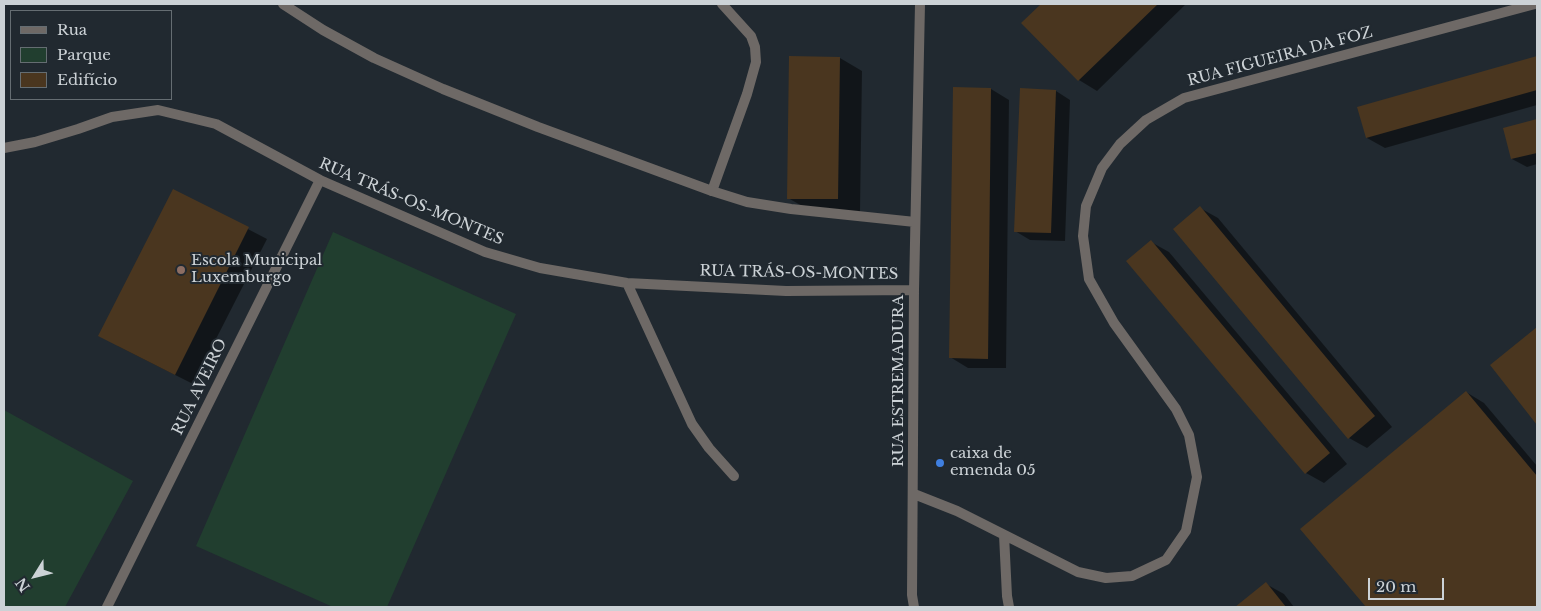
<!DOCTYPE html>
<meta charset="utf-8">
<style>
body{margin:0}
#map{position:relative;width:1541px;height:611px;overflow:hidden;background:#212930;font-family:"Libre Baskerville",serif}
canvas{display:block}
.frame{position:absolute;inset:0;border:5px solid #ccd2d6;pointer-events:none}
.legend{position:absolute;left:10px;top:10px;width:162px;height:90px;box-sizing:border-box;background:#212930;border:1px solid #656d72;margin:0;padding:6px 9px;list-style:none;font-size:15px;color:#ccd2d6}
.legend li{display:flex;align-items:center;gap:10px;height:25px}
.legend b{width:25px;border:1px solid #656d72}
.north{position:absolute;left:10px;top:551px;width:50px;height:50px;-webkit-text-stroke:4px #212930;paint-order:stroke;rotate:234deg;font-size:14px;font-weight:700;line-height:20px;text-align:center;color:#ccd2d6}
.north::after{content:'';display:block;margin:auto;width:18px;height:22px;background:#ccd2d6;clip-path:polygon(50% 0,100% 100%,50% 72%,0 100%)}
.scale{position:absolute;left:1368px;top:578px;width:76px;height:22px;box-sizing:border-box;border:2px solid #ccd2d6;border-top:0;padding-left:6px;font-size:15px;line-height:18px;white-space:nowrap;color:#ccd2d6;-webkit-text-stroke:4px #212930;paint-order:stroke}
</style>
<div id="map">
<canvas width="1541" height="611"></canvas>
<div class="frame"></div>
<ul class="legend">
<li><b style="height:6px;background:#6e6966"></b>Rua</li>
<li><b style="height:14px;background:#213e2f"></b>Parque</li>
<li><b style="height:14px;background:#4a361f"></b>Edifício</li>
</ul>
<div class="north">N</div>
<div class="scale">20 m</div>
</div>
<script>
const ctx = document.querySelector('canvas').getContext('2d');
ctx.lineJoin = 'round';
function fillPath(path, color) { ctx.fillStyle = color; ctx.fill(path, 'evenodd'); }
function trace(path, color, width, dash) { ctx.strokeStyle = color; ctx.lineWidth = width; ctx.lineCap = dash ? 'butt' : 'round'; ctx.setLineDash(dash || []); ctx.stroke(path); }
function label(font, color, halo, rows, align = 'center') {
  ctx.font = font + ' "Libre Baskerville",serif'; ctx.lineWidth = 4; ctx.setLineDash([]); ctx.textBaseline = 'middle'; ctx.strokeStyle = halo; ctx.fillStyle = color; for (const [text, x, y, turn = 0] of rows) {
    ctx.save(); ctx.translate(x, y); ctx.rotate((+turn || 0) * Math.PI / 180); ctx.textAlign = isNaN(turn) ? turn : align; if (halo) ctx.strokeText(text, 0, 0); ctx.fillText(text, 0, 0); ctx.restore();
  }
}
const green = new Path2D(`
 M333,232L516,314L387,607H333L196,546Z
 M4,410L133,481L65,607H4Z`);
const shadow = new Path2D(`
 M1043,4H1186L1097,91L1079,80L1023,23Z
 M1537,57V105L1385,148L1367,138L1359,108Z
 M840,58L862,71L860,212L811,211L788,198Z
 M954,89H991L1009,100L1006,368H968L950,357Z
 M1056,91L1070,100L1065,241L1030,240L1015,231Z
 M1537,120V164L1527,167L1512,159L1504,129Z
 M173,190L267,239L193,384L118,346Z
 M1200,208L1218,218L1392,427L1367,448L1349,438Z
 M1151,242L1169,252L1347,464L1324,483L1306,473Z
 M1537,329V423L1492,365Z
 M1466,392L1484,403L1537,466V607H1367L1302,529Z
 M1266,584L1284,594L1294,607H1237Z`);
const building = new Path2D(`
 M1041,4H1158L1078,81L1021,23Z
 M789,56L840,57L838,199H787Z
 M1537,56V90L1366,138L1357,107Z
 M953,87L991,88L988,359L949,358Z
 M1020,88L1056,90L1051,233L1014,232Z
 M1537,119V153L1511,159L1503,128Z
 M173,189L249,227L175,375L98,336Z
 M1200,206L1375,416L1348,439L1173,229Z
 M1151,240L1330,453L1305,474L1126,261Z
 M1537,327V425L1490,365Z
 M1466,391L1537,476V607H1366L1300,529Z
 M1266,582L1286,607H1235Z`);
const service = new Path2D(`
 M712,191L747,94L756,62L755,47L751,36L722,4`);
const minor = new Path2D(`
 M283,4L323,30L374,58L443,89L538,127L712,191L747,202L791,209L915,222
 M4,148L35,142L78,129L112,117L158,110L216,124L320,180L485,252L540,268L627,283L786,291L914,290
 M627,283L692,424L709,448L734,476
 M914,494L957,511L1078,572L1106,578L1132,576L1166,560L1186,531L1197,477L1189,435L1176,409L1114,323L1089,279L1083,236L1086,206L1102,168L1120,144L1146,120L1184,98L1535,4
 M1004,535L1007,596L1009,607
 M107,607L320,180
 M914,607L912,595L914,290L920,4`);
const markers = [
 [181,270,5,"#8d6e63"],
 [940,463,5,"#3f7fe0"]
];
const streetNames = [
 ["RUA FIGUEIRA DA FOZ",1280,57,-15],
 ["RUA TRÁS-OS-MONTES",411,202,23],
 ["RUA TRÁS-OS-MONTES",799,273,1],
 ["RUA ESTREMADURA",899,381,-90],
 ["RUA AVEIRO",200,387,-64]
];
const poiNames = [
 ["Escola Municipal",191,261],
 ["Luxemburgo",191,278],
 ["caixa de",950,454],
 ["emenda 05",950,471]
];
fillPath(green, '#213e2f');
fillPath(shadow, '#0007');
fillPath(building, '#4a361f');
trace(service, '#6e6966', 10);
trace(minor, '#6e6966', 10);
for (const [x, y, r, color] of markers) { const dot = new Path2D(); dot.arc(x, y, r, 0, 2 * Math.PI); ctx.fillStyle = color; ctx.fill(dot); trace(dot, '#212930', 2); }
label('15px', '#ccd2d6', '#212930', streetNames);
label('15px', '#ccd2d6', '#212930', poiNames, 'left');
</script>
